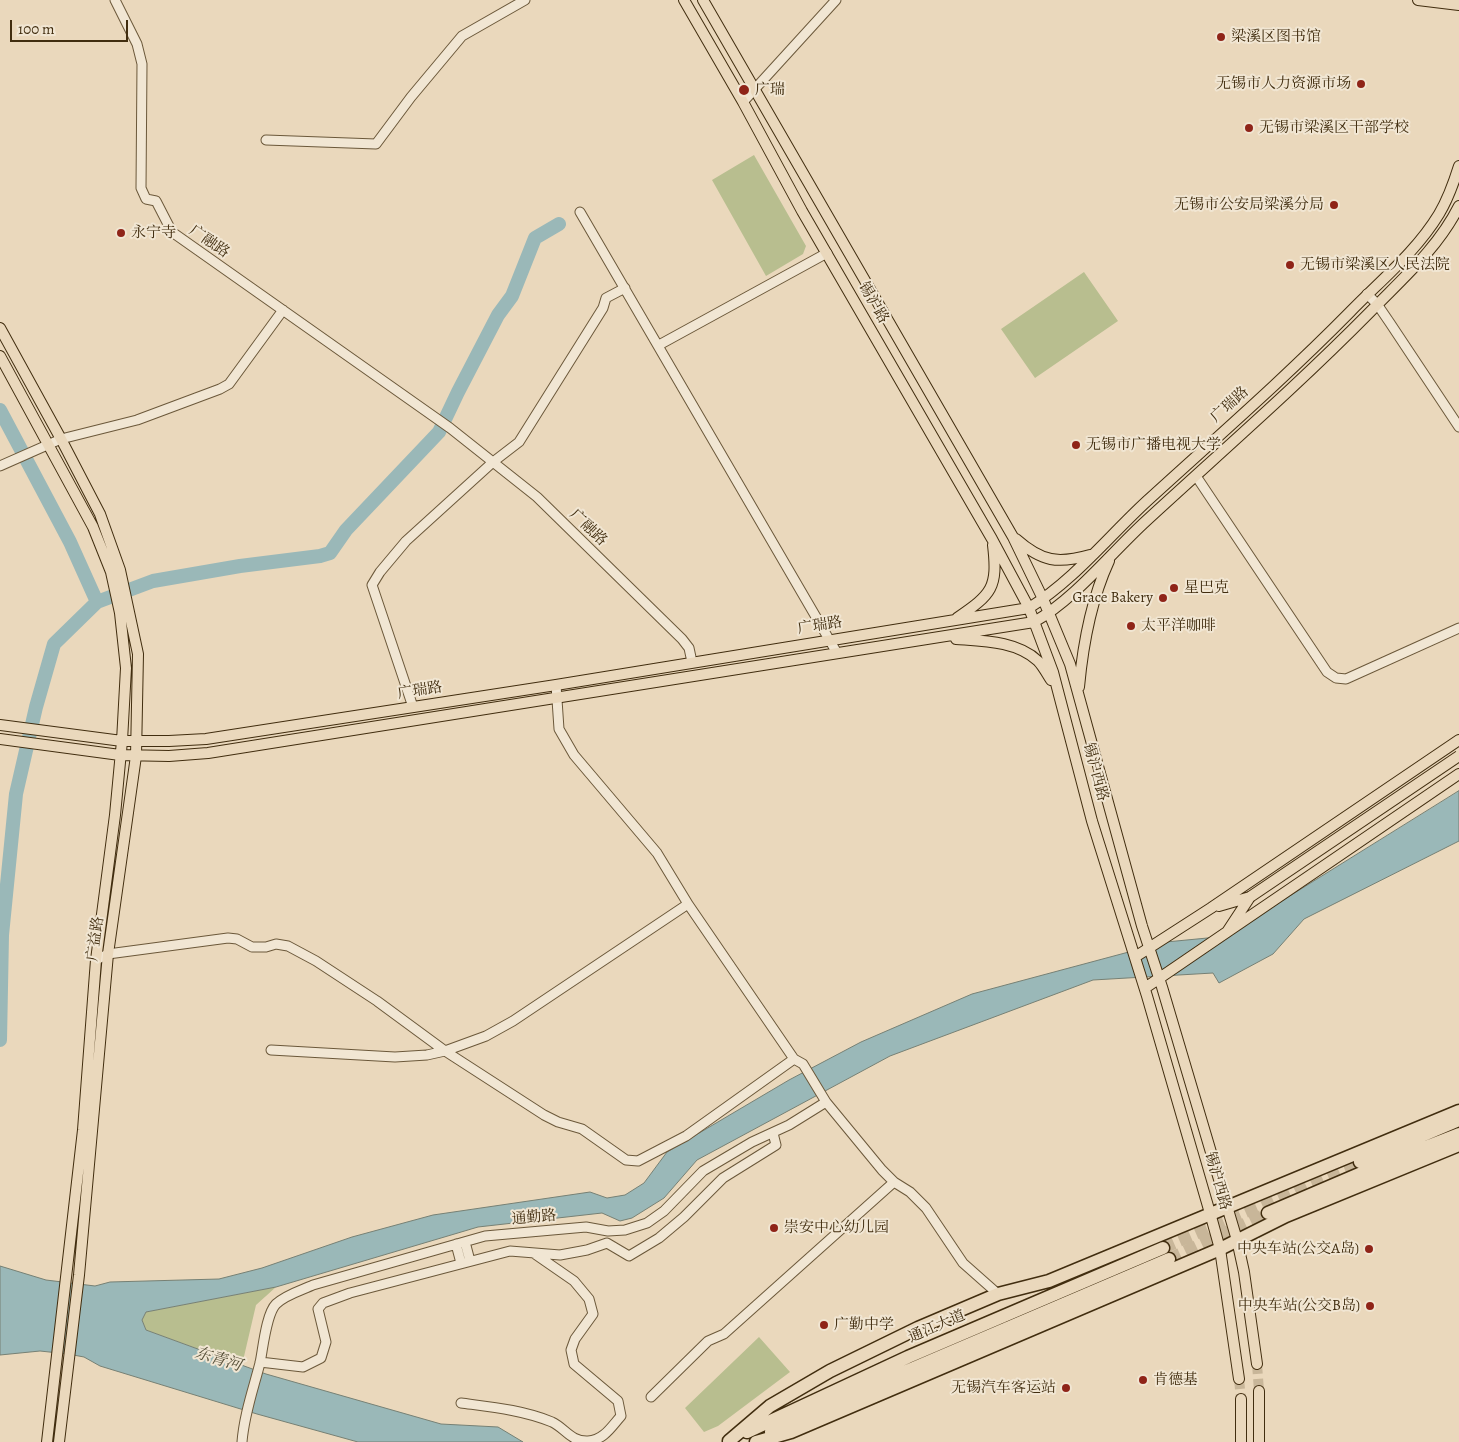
<!DOCTYPE html>
<meta charset="utf-8">
<style>
body{margin:0}
#map{position:relative;width:1459px;height:1442px;overflow:hidden;background:#ead8bc;font-family:Alegreya,serif}
canvas{display:block}
.scale{position:absolute;left:10px;top:20px;width:118px;height:22px;box-sizing:border-box;border:2px solid #412d0f;border-top:0;padding-left:6px;font-size:15px;line-height:18px;white-space:nowrap;color:#412d0f;-webkit-text-stroke:4px #f1e6d3;paint-order:stroke}
</style>
<div id="map">
<canvas width="1459" height="1442"></canvas>
<div class="scale">100 m</div>
</div>
<script>
const ctx = document.querySelector('canvas').getContext('2d');
ctx.lineJoin = 'round';
function fillPath(path, color) { ctx.fillStyle = color; ctx.fill(path, 'evenodd'); }
function trace(path, color, width, dash) { ctx.strokeStyle = color; ctx.lineWidth = width; ctx.lineCap = dash ? 'butt' : 'round'; ctx.setLineDash(dash || []); ctx.stroke(path); }
function label(font, color, halo, rows, align = 'center') {
  ctx.font = font + ' Alegreya,"Noto Serif SC",serif'; ctx.lineWidth = 4; ctx.setLineDash([]); ctx.textBaseline = 'middle'; ctx.strokeStyle = halo; ctx.fillStyle = color; for (const [text, x, y, turn = 0] of rows) {
    ctx.save(); ctx.translate(x, y); ctx.rotate((+turn || 0) * Math.PI / 180); ctx.textAlign = isNaN(turn) ? turn : align; if (halo) ctx.strokeText(text, 0, 0); ctx.fillText(text, 0, 0); ctx.restore();
  }
}
const green = new Path2D(`
 M754,155L806,246L803,254L766,276L712,180Z
 M1084,272L1118,321L1035,378L1001,329Z
 M276,1287L256,1305L242,1365L146,1330L142,1320L146,1312Z
 M759,1337L790,1372L718,1426L704,1432L685,1408Z`);
const water = new Path2D(`
 M1459,791V841L1304,919L1273,954L1219,983L1213,973L1093,980L890,1056L697,1160L664,1198L632,1218L620,1221L602,1213L478,1227L276,1287L146,1312L142,1320L146,1330L266,1374L441,1424L498,1427L523,1442H358L257,1414L100,1366L84,1357L68,1354L40,1351L0,1355V1266L46,1280L95,1286L110,1282L219,1279L262,1268L352,1237L433,1215L590,1192L607,1198L625,1195L644,1183L667,1152L789,1080L861,1042L972,994L1166,942L1228,936L1280,902Z`);
const stream = new Path2D(`
 M0,980L2,981`);
const river = new Path2D(`
 M0,410L70,542L97,602
 M0,1040L2,935L16,794L36,707L54,644L97,602L153,581L240,566L320,556L330,553L346,530L439,432L458,392L498,315L512,296L535,238L559,224`);
const majorTunnel = new Path2D(`
 M1257,1364L1259,1391
 M1239,1379L1241,1399`);
const highwayTunnel = new Path2D(`
 M1163,1248L1360,1162
 M1169,1259L1268,1213`);
const minor = new Path2D(`
 M115,0L137,44L142,64L141,188L146,199L156,201L172,232L450,428L537,497L682,639L689,648L692,662
 M743,102L836,0
 M266,140L376,144L411,97L462,36L525,0
 M580,212L837,653
 M1367,294L1377,304L1390,323L1459,427
 M659,345L827,253
 M0,466L61,439L137,420L220,389L229,384L283,310
 M1196,476L1327,672L1336,678L1346,679L1459,628
 M556,685L559,729L574,755L657,853L688,904L794,1059L803,1064L826,1102L882,1170L894,1182L910,1192L926,1208L963,1263L998,1294
 M413,707L372,585L380,572L406,541L493,462L519,442L603,308L606,298L625,288
 M96,960L108,954L228,938L237,939L252,947H266L276,944L288,946L316,961L377,1001L445,1051L544,1115L558,1122L582,1129L626,1160L638,1161L686,1136L794,1059
 M271,1050L395,1057L427,1055L445,1051L486,1036L513,1021L688,904
 M465,1242L470,1261
 M456,1244L461,1263
 M260,1362L303,1367L321,1358L326,1342L318,1309L323,1303L350,1293L510,1251L560,1255L587,1250L607,1243L629,1256L659,1238L684,1217L723,1178L776,1145L773,1133
 M651,1397L708,1341L724,1334L894,1182
 M461,1403C491,1407 523,1410 552,1422C565,1428 571,1442 588,1441C604,1440 611,1427 621,1416L618,1401L574,1364L571,1350L575,1339L593,1314L589,1299L574,1281L535,1254
 M242,1442C244,1415 253,1390 260,1363C263,1349 266,1314 276,1304C285,1295 302,1290 313,1285L485,1236L586,1227L608,1231L625,1230L647,1223L664,1211L703,1171L752,1142L789,1125L826,1102`);
const major = new Path2D(`
 M684,0L743,102L802,211L992,539L1029,608L1053,672L1092,821L1147,996L1210,1213L1220,1249L1239,1379
 M703,0L1013,537L1043,599L1070,664L1142,926L1162,987L1237,1240L1244,1272L1257,1364
 M1418,0L1459,5
 M0,328L61,439L100,514L120,570L138,654L136,756L108,954L79,1275L59,1442
 M0,356L93,527L111,572L120,613L126,668L122,741L115,815L96,960L83,1130L47,1442
 M1016,539C1042,562 1058,564 1090,555
 M957,618C992,594 998,588 993,545
 M956,639C983,641 1017,641 1038,661C1043,666 1047,674 1051,680
 M1079,687C1083,644 1091,600 1109,561
 M0,725L122,741H169L206,739L556,685L1029,608C1074,580 1109,536 1147,501C1215,439 1285,378 1350,312C1380,281 1416,252 1439,214C1448,199 1454,182 1459,166
 M0,739L120,755L169,756L208,753L1034,622C1075,599 1111,553 1146,521C1221,452 1298,385 1370,312C1403,278 1438,248 1459,206
 M1227,932L1459,774
 M1135,957L1211,908L1459,740
 M1145,988L1227,932L1250,897L1219,906
 M1259,1391V1442
 M1241,1442V1399`);
const highway = new Path2D(`
 M1360,1162L1459,1120
 M1268,1213L1385,1163L1459,1134
 M747,1432L908,1357L1163,1248
 M771,1432L794,1419L862,1390L1169,1259
 M729,1441L770,1406L830,1371L918,1328L998,1294L1049,1281L1459,1111
 M756,1442L791,1432L1220,1249L1286,1216L1459,1145`);
const majorBridge = new Path2D(`
 M1250,897L1459,756`);
const markers = [
 [1221,37,5,"#8f2418"],
 [1361,84,5,"#8f2418"],
 [744,90,6,"#8f2418"],
 [1249,128,5,"#8f2418"],
 [1334,205,5,"#8f2418"],
 [121,233,5,"#8f2418"],
 [1290,265,5,"#8f2418"],
 [1076,445,5,"#8f2418"],
 [1174,588,5,"#8f2418"],
 [1163,598,5,"#8f2418"],
 [1131,626,5,"#8f2418"],
 [774,1228,5,"#8f2418"],
 [1369,1249,5,"#8f2418"],
 [1370,1306,5,"#8f2418"],
 [824,1325,5,"#8f2418"],
 [1143,1380,5,"#8f2418"],
 [1066,1388,5,"#8f2418"]
];
const poiNames = [
 ["梁溪区图书馆",1231,37],
 ["无锡市人力资源市场",1351,84,"right"],
 ["广瑞",755,90],
 ["无锡市梁溪区干部学校",1259,128],
 ["无锡市公安局梁溪分局",1324,205,"right"],
 ["永宁寺",131,233],
 ["无锡市梁溪区人民法院",1300,265],
 ["无锡市广播电视大学",1086,445],
 ["星巴克",1184,588],
 ["Grace Bakery",1153,598,"right"],
 ["太平洋咖啡",1141,626],
 ["崇安中心幼儿园",784,1228],
 ["中央车站(公交A岛)",1359,1249,"right"],
 ["中央车站(公交B岛)",1360,1306,"right"],
 ["广勤中学",834,1325],
 ["肯德基",1153,1380],
 ["无锡汽车客运站",1056,1388,"right"]
];
const streetNames = [
 ["广融路",209,242,35],
 ["锡沪路",873,303,60],
 ["广瑞路",1230,405,-42],
 ["广融路",588,528,44],
 ["广瑞路",820,626,-9],
 ["广瑞路",420,691,-9],
 ["锡沪西路",1095,772,75],
 ["广益路",96,939,-82],
 ["锡沪西路",1217,1181,74],
 ["通勤路",534,1218,-5],
 ["通江大道",937,1327,-23]
];
const waterNames = [
 ["东青河",218,1360,17]
];
fillPath(green, '#b8be8f');
fillPath(water, '#9ab8b8');
trace(water, '#768074', 1);
trace(stream, '#768074', 2.5);
trace(river, '#9ab8b8', 14);
trace(majorTunnel, '#c8b699', 10, [10, 5]);
trace(highwayTunnel, '#c8b699', 12, [12, 6]);
trace(minor, '#6b583a', 11);
trace(major, '#412d0f', 12);
trace(highway, '#412d0f', 15);
trace(minor, '#f1e6d3', 9);
trace(major, '#ead8bc', 10);
trace(highway, '#ead8bc', 12);
trace(majorBridge, '#412d0f', 12, []);
trace(majorBridge, '#ead8bc', 10);
for (const [x, y, r, color] of markers) { const dot = new Path2D(); dot.arc(x, y, r, 0, 2 * Math.PI); ctx.fillStyle = color; ctx.fill(dot); trace(dot, '#f1e6d3', 2); }
label('15px', '#412d0f', '#f1e6d3', poiNames, 'left');
label('15px', '#412d0f', '#f1e6d3', streetNames);
label('italic 16px', '#575039', '#f1e6d3', waterNames);
</script>
